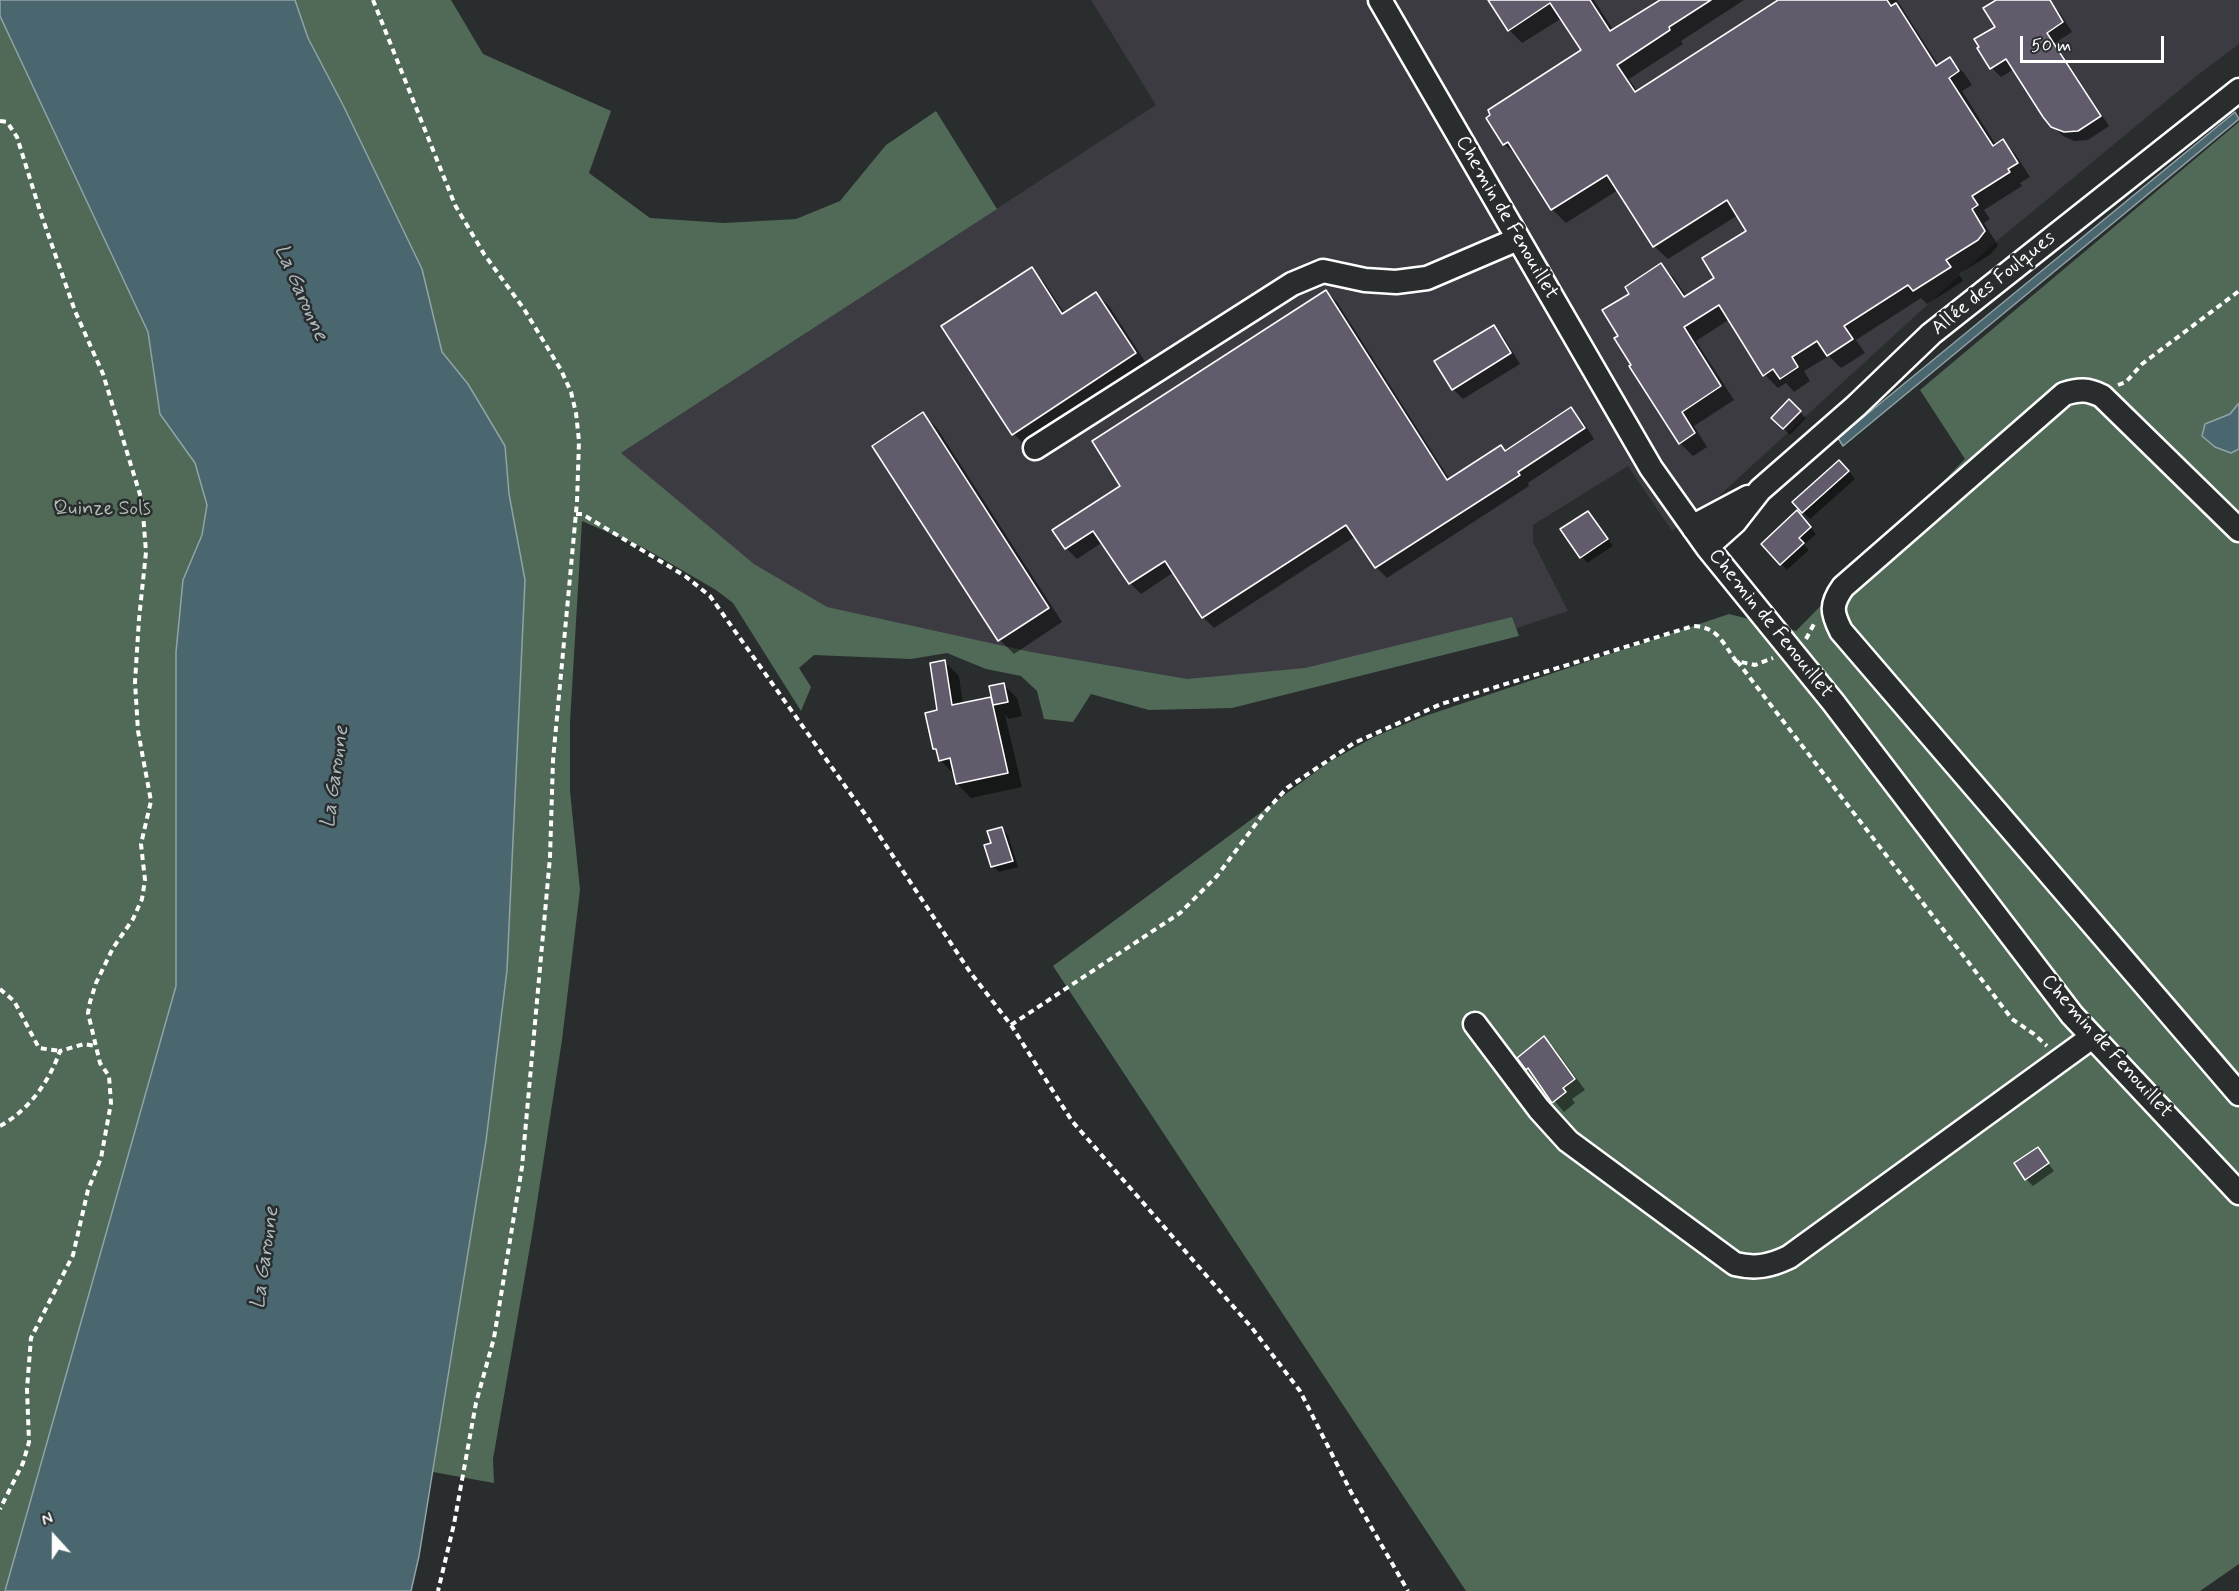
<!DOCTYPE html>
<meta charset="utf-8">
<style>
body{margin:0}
#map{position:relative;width:2239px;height:1591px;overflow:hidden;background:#2a2d2e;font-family:Mynerve,sans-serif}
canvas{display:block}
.north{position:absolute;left:24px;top:1507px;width:60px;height:60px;-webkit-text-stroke:4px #2a2d2e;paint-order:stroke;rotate:339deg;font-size:16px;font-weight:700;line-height:24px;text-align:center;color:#fff}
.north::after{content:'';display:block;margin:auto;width:21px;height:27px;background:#fff;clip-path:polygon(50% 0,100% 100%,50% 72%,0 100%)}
.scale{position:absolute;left:2020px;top:36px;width:144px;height:27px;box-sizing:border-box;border:3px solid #fff;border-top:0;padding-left:8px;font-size:18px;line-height:21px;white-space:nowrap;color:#fff;-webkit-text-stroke:4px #2a2d2e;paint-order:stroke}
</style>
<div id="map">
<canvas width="2239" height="1591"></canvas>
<div class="north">N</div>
<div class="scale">50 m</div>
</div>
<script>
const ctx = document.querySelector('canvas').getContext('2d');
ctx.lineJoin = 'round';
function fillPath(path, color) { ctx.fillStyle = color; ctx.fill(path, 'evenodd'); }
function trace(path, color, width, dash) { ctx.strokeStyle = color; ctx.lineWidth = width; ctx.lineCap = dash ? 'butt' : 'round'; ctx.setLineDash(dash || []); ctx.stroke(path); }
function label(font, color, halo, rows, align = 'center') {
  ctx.font = font + ' Mynerve,sans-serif'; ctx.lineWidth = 5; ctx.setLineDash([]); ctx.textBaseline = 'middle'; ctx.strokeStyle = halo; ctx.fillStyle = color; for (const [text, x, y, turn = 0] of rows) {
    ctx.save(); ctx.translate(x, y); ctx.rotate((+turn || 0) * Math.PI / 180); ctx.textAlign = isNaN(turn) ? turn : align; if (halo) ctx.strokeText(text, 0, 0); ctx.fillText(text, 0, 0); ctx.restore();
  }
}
const built = new Path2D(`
 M1091,0H2239V44L2199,74L1998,240L1710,504L1672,531L1628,466L1533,525V542L1568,611L1466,645L1197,704L748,604L586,476L1156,105Z`);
const green = new Path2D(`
 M295,0H451L483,54L611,111L589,173L650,218L724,223L796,219L840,201L886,145L936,111L997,209L621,453L754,564L827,607L1031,652L1187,679L1305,668L1512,617L1519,636L1232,708L1149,710L1091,694L1073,722L1044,719L1037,691L1021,676L986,669L947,653L911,659L814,655L799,668L811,687L801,711L733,603L716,590L644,548L582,521L570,722V791L580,890L562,1040L532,1235L493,1459L494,1483L433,1472L486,1141L507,970L525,580L509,494L505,446L468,384L442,352L422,269L344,107L308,38Z
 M0,16L148,332L160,414L195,463L207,505L202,535L183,580L176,652V986L5,1591H0Z
 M2239,122V1564L2200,1591H1466L1053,966L1329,762L1374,737L1422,717L1729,614L1796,631L1965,459L1920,390Z`);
const water = new Path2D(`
 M0,0H295L308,38L344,107L422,269L442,352L468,384L505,446L509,494L525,580L507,970L486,1141L419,1556L411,1591H5L176,986V652L183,580L202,535L207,505L195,463L160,414L148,332L0,16Z
 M2235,112L2239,119L1843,446L1838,438Z
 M2239,403V449L2231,453L2215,447L2202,436L2205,424L2230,414Z`);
const shadow = new Path2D(`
 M1494,0H1594L1614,31L1662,0H1744L1681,41L1683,44L1629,79L1638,92L1782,0H1897L1939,66L1950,59L1964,73L1972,85L1962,91L1996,145L2003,141L2016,155L2030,177L2020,183L2022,186L1984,210L1990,219L1984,223L1998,245L1991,254L1959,274L1963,281L1927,304L1921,298L1856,340L1865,353L1841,368L1829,356L1804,371L1810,381L1794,392L1786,383L1778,388L1765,375L1730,319L1696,341L1734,400L1694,426L1707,447L1693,456L1680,443L1633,365L1620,336L1631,294L1661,265L1674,278L1687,297L1716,278L1748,231L1738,215L1668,259L1654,246L1618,190L1566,223L1552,209L1519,157L1504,144L1583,51L1562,18L1522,43L1509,30Z
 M1999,0H2045L2060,13L2072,32L2055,43L2109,126L2088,140L2074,141L2063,136L2053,126L2014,69L2001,77L1992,68Z
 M1031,269L1044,282L1065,314L1096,293L1109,306L1148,366L1027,447L1014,434Z
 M1326,292L1337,302L1450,480L1501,447L1506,452L1571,409L1582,420L1594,439L1528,483L1529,486L1387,578L1376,567L1356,536L1214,628L1204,618L1174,572L1141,594L1130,583L1103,542L1077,559L1066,548L1054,530L1123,486Z
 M1494,327L1504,338L1520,364L1463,399L1453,389Z
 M1789,401L1806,418L1790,435L1773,418Z
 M923,414L937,428L1062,622L1014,654L1000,640Z
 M1846,468L1855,479L1810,519L1794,502Z
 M1588,512L1613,546L1587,563L1562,529Z
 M1803,518L1816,534L1804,545L1809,550L1787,570L1763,544Z
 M945,662L959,676L963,705L991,699L994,703L1003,684L1017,698L1022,716L1009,719L1005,715L1022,787L971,798L957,784L955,775L940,760L938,753L934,749Z
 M1001,828L1008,835L1018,867L999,872L993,866V844Z
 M1544,1038L1555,1049L1585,1090L1572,1099L1575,1103L1564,1112L1527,1069Z
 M2037,1149L2054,1171L2033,1186L2026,1179Z`);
const building = new Path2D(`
 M1488,0H1590L1610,31L1660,0H1711L1669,27L1670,30L1617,65L1635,92L1778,0H1887L1891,6L1896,3L1936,66L1950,57L1959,71L1949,78L1993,146L2003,139L2018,163L2008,169L2010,172L1972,196L1978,205L1972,209L1985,231L1978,240L1946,260L1951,267L1913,291L1908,285L1844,326L1853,339L1827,356L1817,341L1792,357L1798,367L1780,379L1773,369L1763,376L1719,305L1684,327L1721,386L1682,412L1695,433L1679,444L1629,366L1631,365L1614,338L1618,336L1602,310L1629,294L1625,287L1661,263L1684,297L1714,278L1702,258L1746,231L1727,200L1653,247L1607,175L1551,210L1508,142L1503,145L1486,118L1490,115L1488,110L1581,50L1550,3L1508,31Z
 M1996,0H2050L2063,22L2047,33L2101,116L2078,131L2064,132L2051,127L2043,117L2006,59L1990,69L1977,48L1979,47L1974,39L1995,27L1983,8Z
 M1032,267L1062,314L1096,292L1136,353L1012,435L941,326Z
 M1326,290L1447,480L1501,445L1505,451L1571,407L1585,428L1518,472L1520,475L1375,568L1346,525L1202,618L1165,561L1129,584L1093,531L1065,549L1052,530L1120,486L1092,441Z
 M1494,325L1511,353L1452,390L1434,361Z
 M1789,399L1801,411L1783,429L1771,418Z
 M923,412L1049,608L998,641L872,446Z
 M1839,460L1849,471L1802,513L1792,502Z
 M1797,510L1811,527L1799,538L1804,543L1780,565L1761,544Z
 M1588,511L1608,539L1580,558L1560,529Z
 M945,660L952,705L991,697L1008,773L956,784L950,758L939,761L936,749H933L925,713L937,710L930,663Z
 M1004,683L1008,702L993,705L989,686Z
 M1002,827L1013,861L991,867L984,845L991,843L987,831Z
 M1544,1036L1575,1079L1563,1088L1566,1092L1552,1103L1528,1068L1526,1070L1517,1058Z
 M2038,1147L2049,1163L2025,1180L2014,1163Z`);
const path = new Path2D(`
 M373,0L455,205L484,254L524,309L561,370L571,392L576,413L579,441L577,502L553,760L550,857L522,1167L494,1338L476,1403L454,1524L438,1591
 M0,121L7,122L17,137L40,211L75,311L103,374L142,501L146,552L139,619L135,682L138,731L151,801L141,844L145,880L142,899L133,919L113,948L96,983L90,1002L88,1013L100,1063L109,1076L111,1103L101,1158L88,1190L73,1255L31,1338L27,1389L29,1442L23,1463L0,1509
 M2118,385L2126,382L2142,364L2239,291
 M576,514H582L685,576L710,596L865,814L970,972L1011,1025L1072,1121L1252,1328L1300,1391L1351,1492L1408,1591
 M1806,639L1815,622
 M1737,661L2012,1019L2034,1034L2047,1046
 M0,989L14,1001L39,1048L60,1051
 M1011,1025L1180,913L1217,876L1264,813L1287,788L1354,743L1441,704L1693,626C1718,627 1722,642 1736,661L1755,665L1773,658
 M0,1126C29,1110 49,1082 60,1051L84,1044L96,1046`);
const minor = new Path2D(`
 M1380,0L1651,468L1707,547L1833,702L2072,1015L2239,1193
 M1035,448L1292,284L1323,271L1365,280L1396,282L1427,278L1518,239
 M1694,529L1701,522L1748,497
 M2239,530L2102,396C2088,389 2079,389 2064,394L1843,587C1830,605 1832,613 1841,631L2239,1094
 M1707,547L1735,522L1760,490L1856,406L1931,334L2239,90
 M1475,1024L1539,1109L1568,1141L1735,1264C1756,1269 1770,1266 1789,1257L2092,1037`);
const streetNames = [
 ["Chemin de Fenouillet",1506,218,60],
 ["Allée des Foulques",1994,284,-39],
 ["Chemin de Fenouillet",1770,624,51],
 ["Chemin de Fenouillet",2106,1047,48]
];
const parkNames = [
 ["Quinze Sols",102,510]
];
const waterNames = [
 ["La Garonne",300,293,66],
 ["La Garonne",336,777,-82],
 ["La Garonne",266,1258,-82]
];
fillPath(built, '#3b3b41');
fillPath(green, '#516a57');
fillPath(water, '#4a666e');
trace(water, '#92a3a8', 1.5);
fillPath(shadow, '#0007');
fillPath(building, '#625b6c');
trace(building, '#fff', 1.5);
trace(minor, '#fff', 27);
trace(path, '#fff', 4, [6, 4.5]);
trace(minor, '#2a2d2e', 22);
label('20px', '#fff', '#2a2d2e', streetNames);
label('20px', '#b1bcb3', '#2a2d2e', parkNames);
label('italic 21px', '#aebabe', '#2a2d2e', waterNames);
</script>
